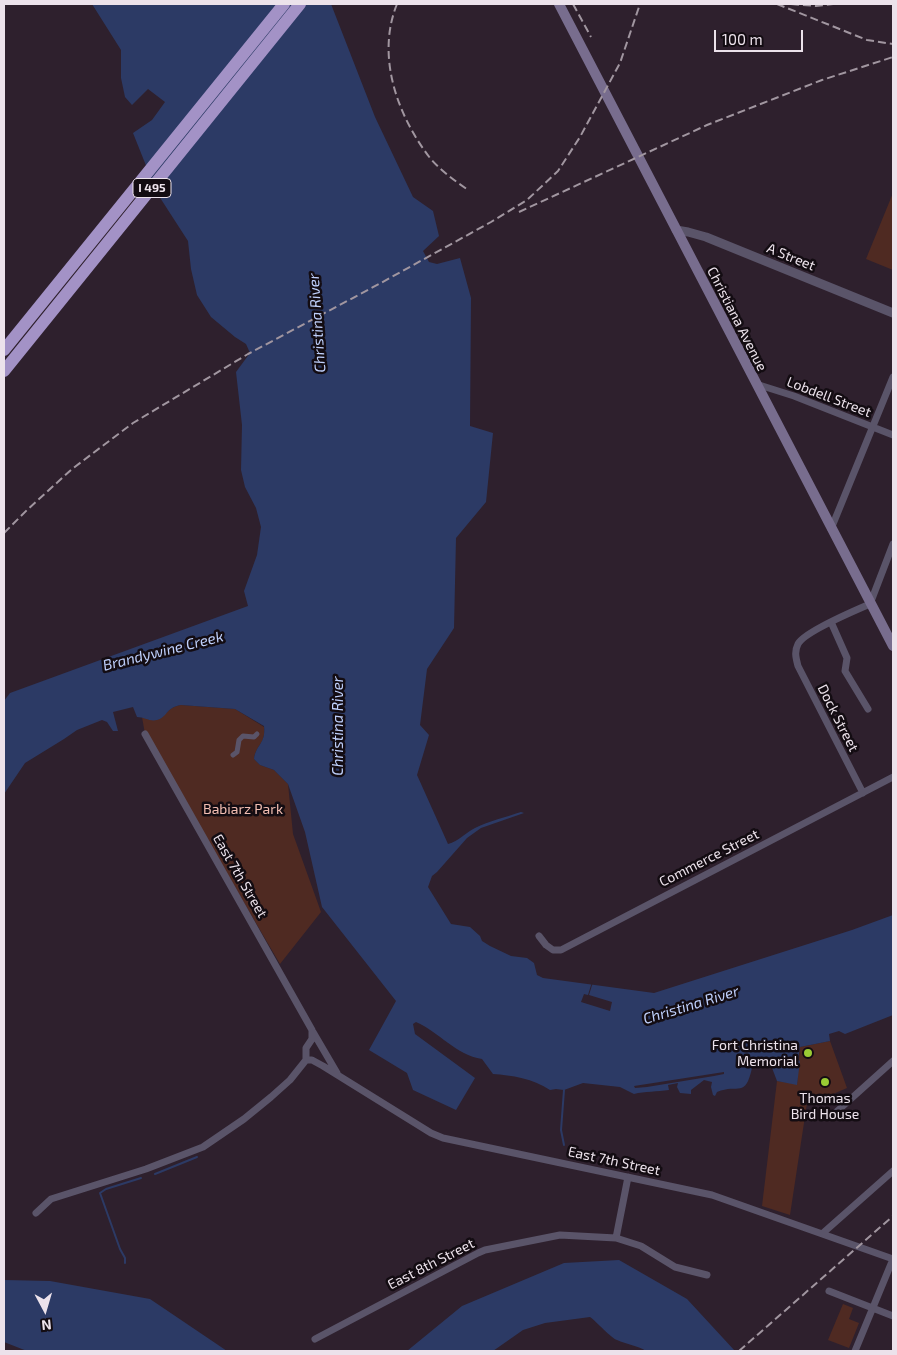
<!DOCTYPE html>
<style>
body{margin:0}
#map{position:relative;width:897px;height:1355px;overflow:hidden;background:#2e202d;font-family:"Exo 2",sans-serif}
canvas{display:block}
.frame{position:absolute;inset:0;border:5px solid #ece2eb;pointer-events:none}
.north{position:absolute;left:20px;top:1285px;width:50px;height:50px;-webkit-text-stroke:4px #130c12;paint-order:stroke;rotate:174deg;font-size:14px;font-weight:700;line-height:20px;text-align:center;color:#ece2eb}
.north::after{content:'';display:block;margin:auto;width:18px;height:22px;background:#ece2eb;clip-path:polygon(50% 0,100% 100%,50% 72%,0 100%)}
.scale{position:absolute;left:714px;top:30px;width:89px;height:22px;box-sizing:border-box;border:2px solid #ece2eb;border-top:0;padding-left:6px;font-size:15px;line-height:18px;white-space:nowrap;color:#ece2eb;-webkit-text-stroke:4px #130c12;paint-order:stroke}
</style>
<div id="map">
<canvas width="897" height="1355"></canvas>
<div class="frame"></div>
<div class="north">N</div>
<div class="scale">100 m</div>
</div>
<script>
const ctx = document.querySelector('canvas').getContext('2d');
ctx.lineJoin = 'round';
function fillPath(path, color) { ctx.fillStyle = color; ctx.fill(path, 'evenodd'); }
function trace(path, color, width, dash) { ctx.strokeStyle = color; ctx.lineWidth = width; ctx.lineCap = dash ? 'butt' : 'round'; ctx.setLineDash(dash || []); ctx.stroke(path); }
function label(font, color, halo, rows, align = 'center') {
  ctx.font = font + ' "Exo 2",sans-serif'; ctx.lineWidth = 5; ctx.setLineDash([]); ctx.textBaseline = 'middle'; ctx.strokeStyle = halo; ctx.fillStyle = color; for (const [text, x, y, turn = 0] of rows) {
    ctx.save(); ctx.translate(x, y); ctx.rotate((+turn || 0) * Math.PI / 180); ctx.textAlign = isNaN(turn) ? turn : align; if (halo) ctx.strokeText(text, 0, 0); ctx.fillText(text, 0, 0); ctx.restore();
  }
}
const green = new Path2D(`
 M893,193V270L866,259Z
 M181,705L235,709L264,727C266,744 256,744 254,759L260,765L274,770L288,784L293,834L321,912L280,964L145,734L142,717C167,727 161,708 181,705Z
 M830,1041L847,1088L812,1103H807L790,1215L762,1206L777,1081L797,1084L800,1047Z
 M843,1304L853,1308L849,1319L859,1323L849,1348L828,1340Z`);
const water = new Path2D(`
 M92,4H331L375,117L413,197L433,211L439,236L423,251L429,262L437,264L460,258L471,298L470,426L493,433L486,502L456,538L454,628L427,669L420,725L429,735L417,775L448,844C459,841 465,833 475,828C489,821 506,817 521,812L524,813L481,828L467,838L437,872L432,876L428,887L451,924L470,927L480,936L482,941L490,946L511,956L527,958L534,963L537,975L543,978L654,993L852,930L893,915V1015L845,1034L839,1031L829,1034L830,1041L800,1047L798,1060L800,1061L797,1085L777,1081L769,1060L752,1068C745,1099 739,1083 717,1092L715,1096L713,1095L711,1087L712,1082L704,1080L691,1090V1094L680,1093L677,1087L678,1083L668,1085L669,1090C657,1092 645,1091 634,1094L620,1087L583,1083L564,1090L556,1089L550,1090C534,1079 511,1075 493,1074L482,1059C456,1055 439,1032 416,1022L413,1024L415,1034L475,1078L456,1110L413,1090L407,1073L369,1050L396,1001L322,907L305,832L288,784L274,770L260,765L254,759C256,744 266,744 264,726L235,709L181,705C166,707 167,718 157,720C150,722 144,717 137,717L133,707L113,712L118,731H113L107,722L102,720L77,730L64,739L25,763L4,794V701L10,693L248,606L244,591L257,555L261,527L256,508L245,487L241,470L242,425L236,372L250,353L246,344L235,337L211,317L197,295L191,269L188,241L157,193L133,133L152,120L165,102L148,89L132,105L125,97L121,78V50Z
 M619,1260L687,1299L735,1351H646C639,1346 626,1344 617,1340C611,1338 597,1322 590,1317L545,1323L523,1330L493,1351H407L462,1306L564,1263Z
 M4,1280L50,1281L150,1299L227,1351H27L4,1342Z`);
const pier = new Path2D(`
 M592,982H593L589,995L612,1002L610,1011L581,1002L584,994L588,995Z
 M724,1072V1074L714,1076L647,1087L635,1088L634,1086Z`);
const stream = new Path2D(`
 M564,1090L561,1130L564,1145
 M155,1174L197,1157
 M125,1263V1258L120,1249L100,1193L106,1189L141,1178`);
const pedestrian = new Path2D(`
 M233,755L237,752L239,740L243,736L254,737L257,734`);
const minor = new Path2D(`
 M756,384L794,396L893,435
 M831,529L893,377
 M831,622L847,658L845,671L868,709
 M145,734L312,1030V1039L306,1048V1060
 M863,793L798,666C796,658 794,652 798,644C804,632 856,610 870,604L893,544
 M539,936L546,945L553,950H561L893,777
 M313,1032L337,1073
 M306,1060H312L323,1066L431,1133L443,1138L712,1195L893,1259
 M834,1114L893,1061
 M36,1213L51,1199L146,1169L203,1147L244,1119L271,1097L290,1080L306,1060
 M823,1233L893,1171
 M616,1238L628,1177
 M829,1291L893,1316
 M315,1339L478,1253L485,1250L560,1235L616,1238L641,1246L675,1267L707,1275
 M855,1351L893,1259`);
const tertiary = new Path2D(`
 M676,230L688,232L706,237L893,313`);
const secondary = new Path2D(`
 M559,4L893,646`);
const motorway = new Path2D(`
 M4,350L284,4
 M4,371L300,4`);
const rail = new Path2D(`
 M397,4C376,56 397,115 430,158C441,171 454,180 468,190
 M573,4L591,37
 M777,4L867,40L893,44
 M791,4L816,6L833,4
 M519,212L707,125L822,80L893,57
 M4,533L27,510L72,469L133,423L248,354L379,284L491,222L527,200L558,171L580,137L620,63L640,4
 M739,1351L893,1216`);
const markers = [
 [808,1053,5,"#9acb34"],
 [825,1082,5,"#9acb34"]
];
const shields = [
 [152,188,38]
];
const shieldNames = [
 ["I 495",152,188]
];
const streetNames = [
 ["A Street",791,257,22],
 ["Christiana Avenue",737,319,63],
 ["Lobdell Street",829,397,21],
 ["Dock Street",838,718,63],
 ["Commerce Street",709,858,-27],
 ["East 7th Street",240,876,60],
 ["East 7th Street",614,1161,12],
 ["East 8th Street",431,1264,-27]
];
const parkNames = [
 ["Babiarz Park",243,809]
];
const poiNames = [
 ["Fort Christina",798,1045],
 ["Memorial",798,1061],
 ["Thomas",825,1098,"center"],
 ["Bird House",825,1114,"center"]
];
const waterNames = [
 ["Christina River",317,323,-94],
 ["Brandywine Creek",163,651,-14],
 ["Christina River",338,726,-90],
 ["Christina River",691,1005,-17]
];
fillPath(green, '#4f2a22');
fillPath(water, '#2c3a65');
fillPath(pier, '#2e202d');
trace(stream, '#2c3a65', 2);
trace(pedestrian, '#5a5469', 5);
trace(minor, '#5a5469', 7);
trace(tertiary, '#5a5469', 9);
trace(secondary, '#786d8e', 10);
trace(motorway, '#a392c6', 12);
trace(rail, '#a196a0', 2, [8, 4]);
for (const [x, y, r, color] of markers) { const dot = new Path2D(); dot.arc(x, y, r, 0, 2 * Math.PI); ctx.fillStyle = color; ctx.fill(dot); trace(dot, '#130c12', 2); }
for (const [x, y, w] of shields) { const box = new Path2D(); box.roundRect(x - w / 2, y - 9.5, w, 19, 4); ctx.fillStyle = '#130c12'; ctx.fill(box); trace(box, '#ece2eb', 1); }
label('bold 12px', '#ece2eb', null, shieldNames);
label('14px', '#ece2eb', '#130c12', streetNames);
label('14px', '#f3beb2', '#130c12', parkNames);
label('14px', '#ece2eb', '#130c12', poiNames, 'right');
label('italic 15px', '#bfd0fc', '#130c12', waterNames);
</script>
